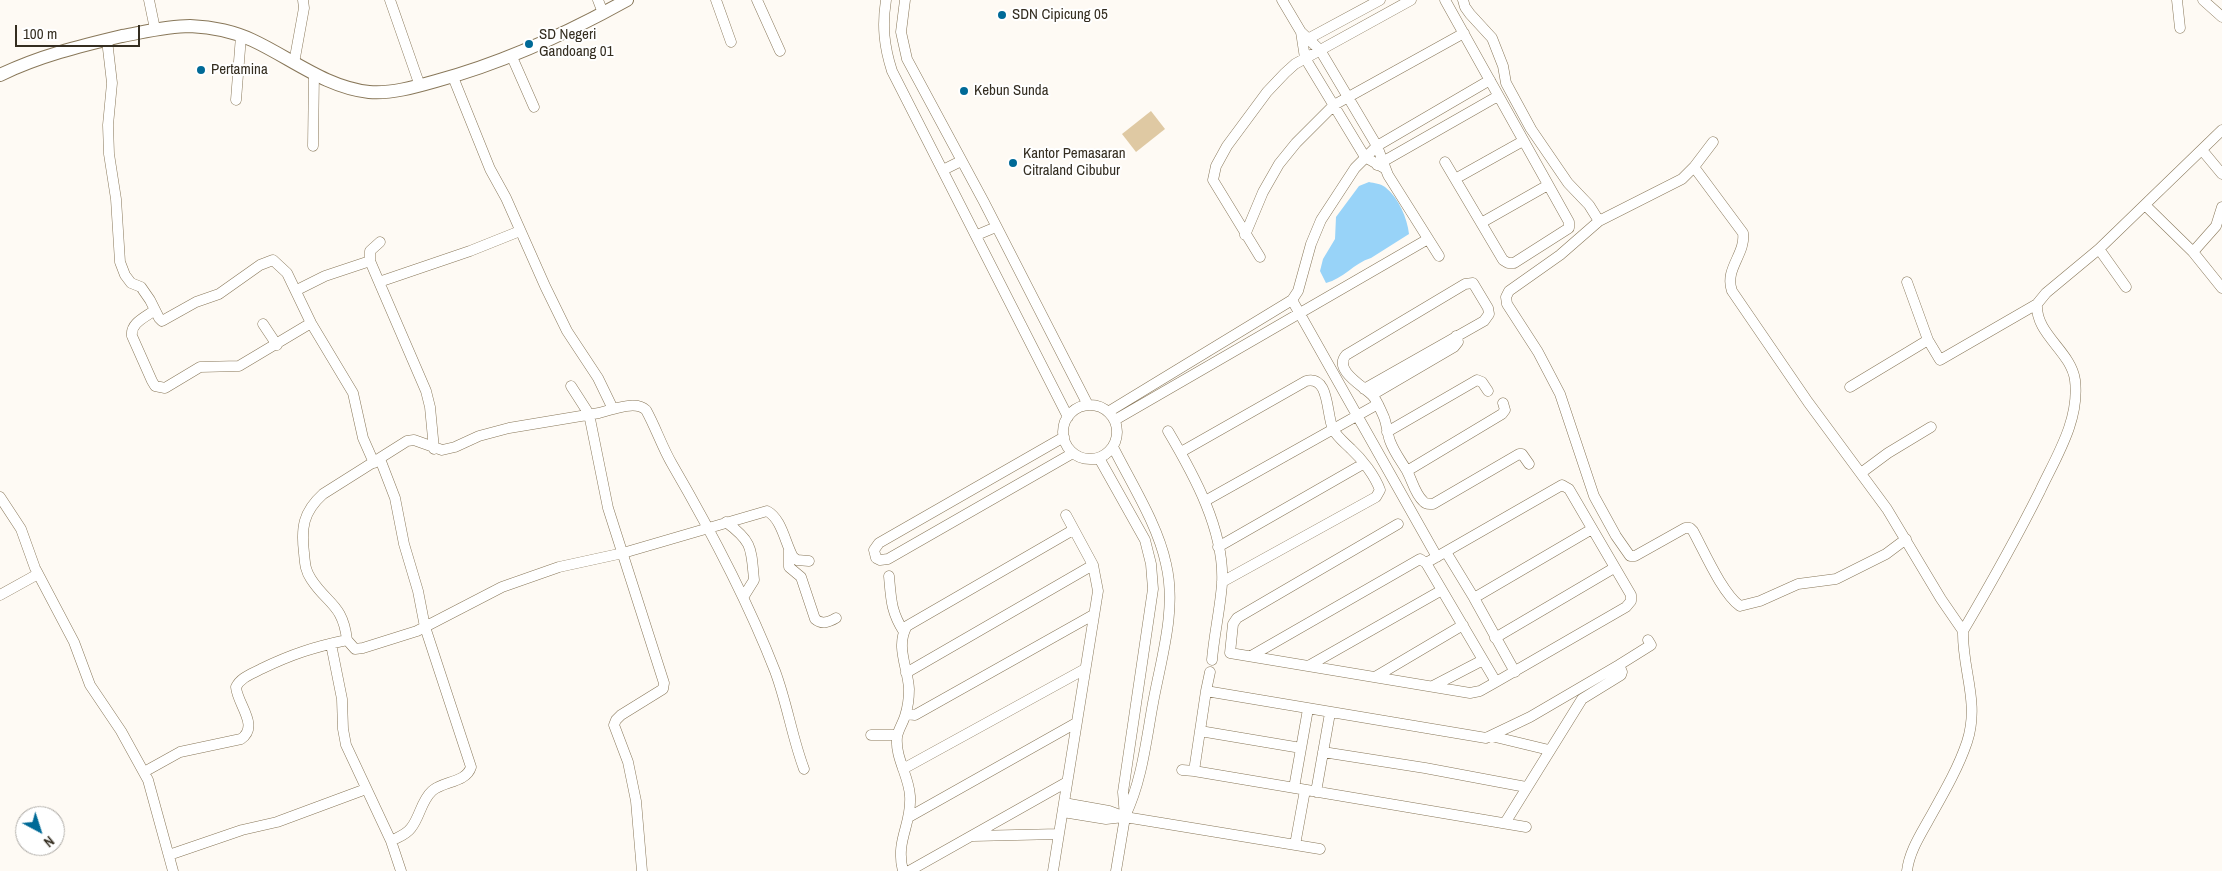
<!DOCTYPE html>
<style>
body{margin:0}
#map{position:relative;width:2222px;height:871px;overflow:hidden;background:#fefaf4;font-family:"Archivo Narrow",sans-serif}
canvas{display:block}
.north{position:absolute;left:15px;top:806px;width:50px;height:50px;box-sizing:border-box;background:#fff;border:1px solid #aeaba6;border-radius:50%;rotate:140deg;font-size:14px;font-weight:700;line-height:20px;text-align:center;color:#342d20}
.north::after{content:'';display:block;margin:auto;width:18px;height:22px;background:#006a97;clip-path:polygon(50% 0,100% 100%,50% 72%,0 100%)}
.scale{position:absolute;left:15px;top:25px;width:125px;height:22px;box-sizing:border-box;border:2px solid #342d20;border-top:0;padding-left:6px;font-size:15px;line-height:18px;white-space:nowrap;color:#342d20;-webkit-text-stroke:4px #fff;paint-order:stroke}
</style>
<div id="map">
<canvas width="2222" height="871"></canvas>
<div class="north">N</div>
<div class="scale">100 m</div>
</div>
<script>
const ctx = document.querySelector('canvas').getContext('2d');
ctx.lineJoin = 'round';
function fillPath(path, color) { ctx.fillStyle = color; ctx.fill(path, 'evenodd'); }
function trace(path, color, width, dash) { ctx.strokeStyle = color; ctx.lineWidth = width; ctx.lineCap = dash ? 'butt' : 'round'; ctx.setLineDash(dash || []); ctx.stroke(path); }
function label(font, color, halo, rows, align = 'center') {
  ctx.font = font + ' "Archivo Narrow",sans-serif'; ctx.lineWidth = 4; ctx.setLineDash([]); ctx.textBaseline = 'middle'; ctx.strokeStyle = halo; ctx.fillStyle = color; for (const [text, x, y, turn = 0] of rows) {
    ctx.save(); ctx.translate(x, y); ctx.rotate((+turn || 0) * Math.PI / 180); ctx.textAlign = isNaN(turn) ? turn : align; if (halo) ctx.strokeText(text, 0, 0); ctx.fillText(text, 0, 0); ctx.restore();
  }
}
const green = new Path2D(`
 M1151,111L1165,129L1136,152L1122,134Z`);
const water = new Path2D(`
 M1369,182C1374,183 1381,184 1385,187C1399,198 1407,218 1409,234L1371,258C1354,263 1343,279 1326,283L1320,271L1323,259L1335,239L1336,217L1359,186Z`);
const minor = new Path2D(`
 M149,0L155,29
 M390,0L420,86
 M598,0L603,13
 M716,0L731,42
 M757,0L780,51
 M886,0C882,26 884,46 892,71L1068,417
 M905,0L901,32L907,59L984,202L1088,405
 M1282,0L1301,32L1305,58L1365,157L1384,168
 M1463,0L1465,7L1470,14L1492,38L1503,66L1506,83L1531,129L1568,183L1589,205L1599,221
 M2177,0L2180,28
 M2203,0L2222,17
 M1301,32L1320,50L1377,146L1388,175L1439,256
 M107,40L112,83L108,125L109,154L116,199L120,262L125,275L131,283L141,287L150,300L159,318L162,321L196,302L219,294L260,265L273,260L287,273L311,323
 M1304,41L1380,0
 M512,57L534,107
 M294,63L304,8L303,0
 M236,100L241,36
 M1713,142L1694,167L1743,233C1746,254 1724,269 1732,291L1808,402L1887,509L1941,599L1963,631
 M313,146L314,73
 M2202,150L2222,174
 M1445,162L1503,260L1508,263H1514L1569,228V222L1445,0
 M1377,165L1498,96
 M1694,167L1682,179L1599,221L1560,255L1509,291L1506,297L1507,304L1538,352L1560,394L1594,496L1616,536L1630,556H1635L1685,528H1690L1693,531C1704,551 1722,593 1740,606L1760,601L1798,584L1836,579L1886,554L1906,539
 M943,170L961,161
 M1455,179L1523,141
 M2145,205L2193,252L2222,288
 M1481,223L1548,185
 M977,235L996,227
 M1245,235L1263,192L1279,164L1296,143L1334,105L1464,33
 M2099,249L2126,287
 M2193,252L2216,226L2222,207
 M1260,257L1213,180L1216,166L1227,146L1267,92L1285,73L1295,64L1411,0
 M370,261V251L380,242
 M1907,282L1928,340L1940,360L2037,304
 M297,290L325,276L370,261L379,282
 M1292,300L1437,557
 M155,310C146,317 130,323 132,336L152,381L155,386L165,388L200,367L239,366L311,323L353,393L363,438L374,463
 M263,324L277,345
 M571,386L589,414L608,508L664,683L663,689L621,715L616,720L614,725L628,762L636,801L642,871
 M1850,387L1928,340
 M1364,389L1484,321L1489,314L1488,308L1473,283L1465,284L1346,355C1333,370 1363,386 1372,395C1377,400 1380,409 1383,415C1387,423 1387,433 1390,441C1394,452 1401,461 1407,471C1412,480 1415,494 1423,501C1426,505 1429,504 1433,504L1519,454H1522L1529,464
 M1372,395L1454,347L1458,342L1456,336
 M1063 432a27 27 0 1 1 54 0a27 27 0 1 1-54 0Z
 M613,409C623,407 637,402 646,410C656,428 662,447 672,464C711,531 747,599 775,671C787,703 792,737 804,769
 M1108,412L1292,300L1298,291L1311,244L1321,220L1355,168L1377,146L1490,80
 M1115,420L1428,239
 M1168,431C1194,475 1225,531 1222,584C1220,610 1214,635 1212,660
 M1387,432L1477,380L1482,382L1488,391
 M1064,437L879,543L874,550L876,558L880,560L888,559L1073,453
 M1113,447C1131,483 1158,525 1166,564C1177,609 1161,659 1153,703C1146,741 1142,781 1125,816
 M434,449L430,407L426,391L379,282L470,251L520,231
 M1181,452L1306,381C1330,375 1326,414 1333,429C1337,437 1345,443 1351,449C1362,459 1375,476 1380,490L1376,497L1222,582
 M1099,458L1145,540L1151,564L1153,589L1123,792L1125,817L1116,871
 M380,459L395,498L404,544L418,591L425,627L471,767C466,783 443,781 432,791C421,801 420,817 411,828C406,835 398,837 391,841
 M1407,471L1502,414L1505,410L1503,403
 M1861,473L1888,453L1931,427
 M0,497L21,529L35,568L74,642L90,685L121,731L148,780L173,871
 M1205,501L1378,404
 M726,522C753,542 751,548 754,580L744,596
 M1398,524L1237,618L1233,624L1230,653L1470,693L1480,691L1496,682L1626,607L1631,601V595L1569,489L1562,485L1426,563
 M1218,547L1363,464
 M789,550V567L801,577L815,619C822,625 829,622 836,618
 M1446,552L1474,598L1515,672
 M889,576C891,599 891,612 904,632
 M0,595L38,574
 M1474,598L1592,529
 M1495,638L1614,568
 M347,640C343,604 327,604 311,579C305,570 305,563 304,553C301,528 303,512 323,494L407,441L414,440L442,450L455,447L479,436L509,428L599,413L613,409L598,378L567,331L545,286L506,198L490,169L453,77
 M331,644L342,699L343,729L346,745L391,841L401,871
 M1251,656L1420,559L1426,563L1496,682
 M1310,665L1442,590
 M1619,665L1651,645L1648,640
 M906,673L1093,565
 M1375,677L1463,625
 M1433,686L1483,660
 M1206,691L1210,672
 M906,714L915,715L1093,615
 M1200,731L1301,748
 M871,735H897
 M1491,736L1549,750
 M1323,752L1425,768L1526,787
 M903,769L1085,669
 M1182,770L1194,771L1206,691L1486,738L1530,717L1619,665L1622,672L1621,675L1582,699L1505,823
 M1194,771L1526,827
 M144,772L180,752L241,739C260,726 237,704 236,687C241,677 252,674 261,669C292,654 314,647 347,640L355,649L363,648L417,631L502,587L559,567L623,553L767,511C782,519 785,543 793,557L797,560L809,561
 M1294,788L1308,709
 M1316,792L1330,713
 M1064,803L1109,811L1125,817L1320,849
 M1063,812L1106,819L1124,817
 M909,817L1076,723
 M973,836L1059,834
 M1295,845L1305,790
 M169,855L242,830L277,822L366,789
 M903,871C895,840 912,825 910,796C909,776 895,758 897,737C898,730 903,723 905,716C908,707 909,698 909,689C908,668 895,646 907,626L1073,530
 M909,871L1067,782
 M1053,871L1098,591L1093,565L1066,515
 M1907,871C1909,853 1919,837 1928,821C1942,796 1958,769 1967,742C1980,702 1962,670 1963,631C1990,585 2016,539 2040,491C2056,457 2080,420 2075,380C2071,351 2035,334 2037,304L2046,293L2099,249L2222,130`);
const major = new Path2D(`
 M0,75C39,56 80,46 122,36C144,32 167,26 190,26C210,27 233,31 252,40C291,58 325,87 369,92C390,94 415,87 436,81C503,63 566,34 627,0`);
const markers = [
 [1002,15,5,"#006a97"],
 [529,44,5,"#006a97"],
 [201,70,5,"#006a97"],
 [964,91,5,"#006a97"],
 [1013,163,5,"#006a97"]
];
const poiNames = [
 ["SDN Cipicung 05",1012,15],
 ["SD Negeri",539,35],
 ["Gandoang 01",539,52],
 ["Pertamina",211,70],
 ["Kebun Sunda",974,91],
 ["Kantor Pemasaran",1023,154],
 ["Citraland Cibubur",1023,171]
];
fillPath(green, '#dfc9a3');
fillPath(water, '#98d3f8');
trace(minor, '#887759', 11);
trace(major, '#887759', 14);
trace(minor, '#fff', 10);
trace(major, '#fff', 12);
for (const [x, y, r, color] of markers) { const dot = new Path2D(); dot.arc(x, y, r, 0, 2 * Math.PI); ctx.fillStyle = color; ctx.fill(dot); trace(dot, '#fff', 2); }
label('15px', '#342d20', '#fff', poiNames, 'left');
</script>
